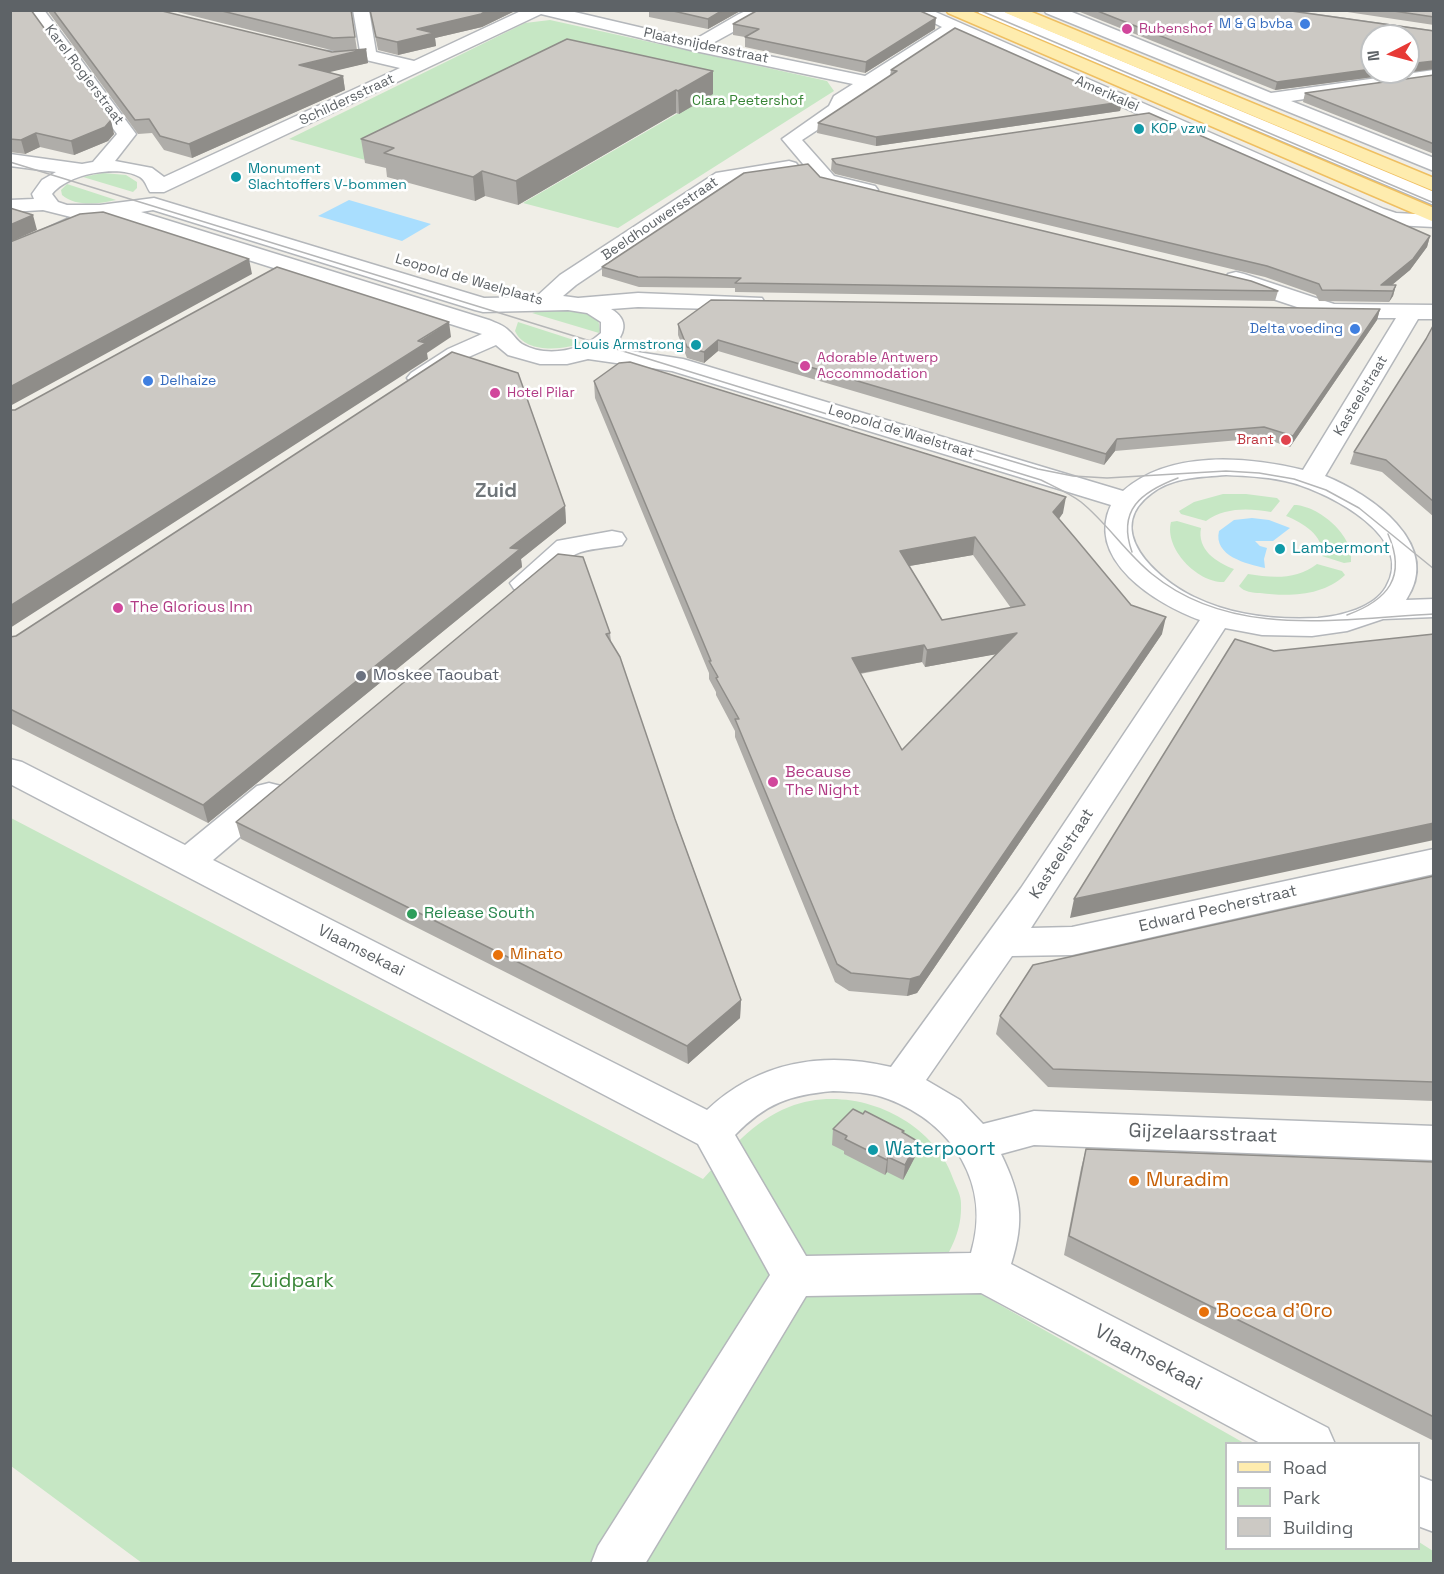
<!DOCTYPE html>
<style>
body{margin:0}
#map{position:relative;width:1444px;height:1574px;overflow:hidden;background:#f0eee7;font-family:"Space Grotesk",sans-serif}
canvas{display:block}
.frame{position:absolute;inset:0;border:12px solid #5e6367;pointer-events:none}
.legend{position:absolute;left:1225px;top:1442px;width:195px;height:108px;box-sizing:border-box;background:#fff;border:2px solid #bfc1c2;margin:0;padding:8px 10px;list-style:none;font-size:18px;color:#5e6367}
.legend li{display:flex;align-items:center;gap:12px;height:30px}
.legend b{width:30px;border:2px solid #bfc1c2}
.north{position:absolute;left:1360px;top:24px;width:60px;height:60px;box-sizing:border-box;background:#fff;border:2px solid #bfc1c2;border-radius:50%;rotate:264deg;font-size:16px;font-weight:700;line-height:24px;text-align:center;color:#5e6367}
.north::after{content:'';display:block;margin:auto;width:21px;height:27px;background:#e73a36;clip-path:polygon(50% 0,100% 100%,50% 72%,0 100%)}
</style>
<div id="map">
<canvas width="1444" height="1574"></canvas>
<div class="frame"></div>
<ul class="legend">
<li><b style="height:8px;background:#feecae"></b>Road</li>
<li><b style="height:16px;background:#c6e7c4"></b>Park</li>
<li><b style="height:16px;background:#ccc9c4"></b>Building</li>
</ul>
<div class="north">N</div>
</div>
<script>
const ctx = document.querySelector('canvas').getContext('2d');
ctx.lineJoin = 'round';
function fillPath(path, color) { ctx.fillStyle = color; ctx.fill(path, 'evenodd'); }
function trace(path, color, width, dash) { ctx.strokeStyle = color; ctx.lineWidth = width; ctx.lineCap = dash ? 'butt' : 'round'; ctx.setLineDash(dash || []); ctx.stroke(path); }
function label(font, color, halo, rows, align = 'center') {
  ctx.font = font + ' "Space Grotesk",sans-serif'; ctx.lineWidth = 5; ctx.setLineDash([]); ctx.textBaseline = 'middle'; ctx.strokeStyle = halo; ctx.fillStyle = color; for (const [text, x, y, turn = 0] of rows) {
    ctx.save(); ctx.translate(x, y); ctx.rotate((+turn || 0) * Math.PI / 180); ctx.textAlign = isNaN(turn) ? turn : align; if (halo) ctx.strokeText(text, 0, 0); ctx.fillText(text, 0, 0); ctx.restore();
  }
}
const green = new Path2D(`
 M550,20L827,81L834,91L618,228L523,203L699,101L369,161L289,139L525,23Z
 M103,173L126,175L137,182V188L133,192L83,177Z
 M67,184L116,200C99,204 76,207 62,195L61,190Z
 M553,308L586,312L598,319L600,330L599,333L532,313Z
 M518,322L583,343C563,350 525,354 515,331Z
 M1223,494H1246L1277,498L1280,501L1271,512C1249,508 1225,507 1206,521L1181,514L1179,511L1194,502Z
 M1294,505C1318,505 1355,536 1351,562L1344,563L1322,556C1324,535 1303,523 1286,516Z
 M1177,521L1201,528C1197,550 1216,562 1234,569L1224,582C1198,583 1164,549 1171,522Z
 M1317,564L1342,571L1345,575C1323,596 1289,597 1260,593C1253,593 1244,592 1239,586L1248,574C1272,578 1297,580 1317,564Z
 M11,818L703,1179C729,1151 753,1121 789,1107C851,1082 934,1118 954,1181C957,1188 961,1196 961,1203C962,1233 951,1246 940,1271L1244,1443L1226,1444V1548H1418L1419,1542L1433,1551V1563H142L11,1466Z`);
const water = new Path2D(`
 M349,200L431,224L402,241L318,216Z
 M1252,518L1269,520L1290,528L1273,541H1255L1260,546L1267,548L1264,559L1265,568C1247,564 1213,556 1219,531L1234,520Z`);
const minor = new Path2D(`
 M28,10H44L136,134L115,161L152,168L164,177L400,68L366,60L348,64L318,60L316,56L318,52C332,49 346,54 360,51L353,10H369L376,52L414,61L523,10H566L694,40L739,14L748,10H773L711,44L865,76L942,27L909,10H931L1384,209L1396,213L1434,215V227L1394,225L1370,217L956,33L848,103L843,113L802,140L834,176L875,186L878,190L875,194L868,196L820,184L782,139L829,106L834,96L853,84L695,51L541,14L164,192H150C146,186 146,181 140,177C118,164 67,174 52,194L58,202L67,205H100L154,198L484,298L536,297L560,275L716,173L789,161L796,163L799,167L796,171L729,182L576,285L563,296L578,298L638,293L762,298L765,303L762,308L754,310L638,307L611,309C630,320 625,335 611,348L683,359L1123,491C1169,450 1246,456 1303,470L1396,318H1333L1321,315L1228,284L1225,279L1228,274L1236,272L1244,274L1334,304L1434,305V319H1418L1325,476C1370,494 1444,544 1406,600L1434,599V617L1383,619L1347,631L1312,636L1262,635L1225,628L1031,928L1072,927L1434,849V874L1072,955L1012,956L926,1080L960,1100L983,1124L1034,1111L1434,1126V1160L1034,1145L1001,1154C1021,1195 1025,1220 1011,1264L1328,1428L1335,1444H1262L981,1293L806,1296L645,1564H591L598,1546L770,1275L698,1144L10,784V759L22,762L185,845L257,786L269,783L281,786L286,794L281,802L213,860L707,1110C759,1061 824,1051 891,1067L1021,888L1200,620C1156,604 1085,560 1111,505L672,371L588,359L567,364H540L508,355L496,345L464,359L427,383L419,385L411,383L407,378L411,373L448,349L482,334L116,218L106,217L10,259V245L71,217L43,210L10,212V200L34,199L32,194L42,180L56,172L10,166V154L82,164L93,162L117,134ZM153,210L475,310L483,312L568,310L587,313L601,322V333C582,351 546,358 522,344C516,340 514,335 509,331C504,325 496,323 489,320L141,212ZM1226,475C1248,476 1272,477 1293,483C1331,494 1416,537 1386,587C1374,608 1341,616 1318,618C1276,620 1233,616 1194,597C1157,579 1101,530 1152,493C1173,477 1201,477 1226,475ZM833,1091C852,1092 871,1092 888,1099C953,1123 992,1185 971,1253L806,1256L735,1135C766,1103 790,1095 833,1091Z
 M977,10H1000L1434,192V205L979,13Z
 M1044,10H1067L1271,93L1434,70V80L1291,101L1434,158V171L1046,13Z
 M612,531L622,533L626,539L622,545C608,548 588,548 576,554C553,565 543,596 514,589L510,583L557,541Z
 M1418,1476L1434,1482V1532L1418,1526Z`);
const major = new Path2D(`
 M946,10H969L1434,208V222L948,13Z
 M1004,10H1027L1434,178V191L1006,13Z`);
const tram = new Path2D(`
 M979,10L1434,203
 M1285,10L1434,31
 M10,162L1041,480C1055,487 1069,493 1081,502C1107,523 1126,553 1152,574C1231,639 1339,619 1434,614
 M885,423L1038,469L1073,476L1107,478L1226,471L1259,473L1294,479L1326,490L1359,508L1434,569
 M1132,552C1117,510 1141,492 1178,478
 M1347,615C1388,600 1407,577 1388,534`);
const wall = new Path2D(`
 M10,10L114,134L108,141L74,155L40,147L25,154L10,152Z
 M47,10H158L332,52L366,49L368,63L327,72L343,76L345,90L192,158L164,150L152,133L138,134Z
 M169,10H351L357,50L335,51Z
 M370,10H517L482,27L435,38L436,46L398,55L378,50Z
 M649,10H742L708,29L649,17Z
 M1075,10H1284L1434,31V69L1275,90Z
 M1334,10H1434V25Z
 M733,24L935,29L865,73L745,47V37L733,35Z
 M567,39L713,94L679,114L676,113L518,205L485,196L475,201L387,177L386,168L365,163L361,139Z
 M891,70L1122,102L1120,111L876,146L817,133L818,123L890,76Z
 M1434,75V154L1303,102L1305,93Z
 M832,159L1430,236L1427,247L1410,270L1391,285H1396L1393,296L1389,302L1319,301L1316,295L1265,277L835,174L831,170Z
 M820,177L1278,291L1275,301L735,292V288L639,287L602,276V267Z
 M1380,309L1377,320L1290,447L1262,438L1115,451L1104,465L718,351L704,363L687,358L678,335V324Z
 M1434,324V517L1382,472L1350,464L1354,452L1426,339Z
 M594,381L1063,513L1059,519L1131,605L1162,634L917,993L907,996L849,991L835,982L735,737V731L716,695V692L709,679V673L595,398ZM973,555L1011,608L942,620L909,566ZM996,654L902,750L860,674L922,662L925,667Z
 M565,506L566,523L521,559L522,567L208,823L10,723V637Z
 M558,554L610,633L611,642L741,1000L740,1018L688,1064L241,839L236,822Z
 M1434,876V1101L1048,1087L996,1034L1000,1016Z
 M833,1129L904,1133L917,1141L915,1157L903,1180L887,1172L885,1175L844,1154V1151L832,1145Z
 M1086,1149L1434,1162V1441L1064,1255L1081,1168Z`);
const shadedWall = new Path2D(`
 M488,10H517L482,27L435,38L436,46L398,55L397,42L417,29Z
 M723,10H742L708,29V19Z
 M936,18L935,29L865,73L866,62Z
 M366,49L368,63L301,79L299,65Z
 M1434,61V69L1275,90L1277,82L1372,69V72H1408V64Z
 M713,71V94L679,114L678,91Z
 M343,76L345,90L192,158L189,144Z
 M676,90V113L518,205L516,181Z
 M1122,102L1120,111L876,146V137Z
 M111,120L114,134L108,141L74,155L71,141Z
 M36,133L40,147L25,154L21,140Z
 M482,171L485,196L475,201L473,177Z
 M33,215L37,230L10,242V225Z
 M1430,236L1427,247L1410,270L1385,291L1381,285Z
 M249,259L252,274L10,406V387Z
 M1396,285L1393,296L1389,302L1393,291Z
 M1380,309L1377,320L1290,447L1293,436Z
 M449,322L451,337L427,353L428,359L10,628V606Z
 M718,340V351L704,363V352Z
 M1117,439L1115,451L1104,465L1106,454Z
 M1066,497L1063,513L1051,529L1053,512Z
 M565,506L566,523L521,559L522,567L208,823L203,805L510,548Z
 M975,537L973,555L898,568L900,551Z
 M1166,617L1162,634L917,993L907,996L910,979Z
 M1017,633L1014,651L925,667L927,650Z
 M924,645L922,662L850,675L852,658Z
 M1434,823V840L1070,918L1074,899Z
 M741,1000L740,1018L688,1064L687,1046Z
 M917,1141L915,1157L903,1180L905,1165Z
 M888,1157L887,1172L885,1175L887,1160Z`);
const building = new Path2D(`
 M10,10H31L111,120L105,127L71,141L36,133L21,140L10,139Z
 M53,10H158L332,52L366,49L299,65L343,76L189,144L160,136L149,119L135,120Z
 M218,10H351L355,37L333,38Z
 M370,10H488L481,14L417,29L434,33L397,42L376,37Z
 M669,10H723L708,19Z
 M758,10H918L936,18L866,62L745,37L759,29L733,24Z
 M1095,10H1284L1434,31V61L1408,64V36H1372V69L1277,82Z
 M1387,10H1434V17Z
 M955,28L1122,102L876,137L818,123L897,71L891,70Z
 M567,39L713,71L678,91L676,90L516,181L482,171L473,177L384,153L394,148L361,139Z
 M1434,75V144L1305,93Z
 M1149,113L1430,236L1413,259L1381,285H1396L1393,291L1322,290L1319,284L1267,266L836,164L832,159Z
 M808,164L820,177L1251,281L1278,291L735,283L741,278L638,277L602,267L744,173Z
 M10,208L33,215L10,225Z
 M103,212L249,259L10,387V242L80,214Z
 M277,267L449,322L418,341L426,343L10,606V410H15Z
 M711,300L1380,309L1293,436L1264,427L1117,439L1106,454L718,340L704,352L687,347L678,324Z
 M1434,324V502L1386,460L1354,452L1426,339Z
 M452,352L518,373L565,506L510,548L520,549L203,805L10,709V637L16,636Z
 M630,362L1066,497L1053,512L1076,539L1131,605L1166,617L920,976L910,979L851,973L837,964L735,719H739L716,678L718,677L709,661H711L594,381L619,363ZM975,537L1025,605L942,620L900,551ZM1017,633L902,750L852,658L924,645L927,650Z
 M558,554L583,557L610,633L606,634L620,657L675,819L741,1000L687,1046L236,822Z
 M1434,634V823L1074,899L1235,639L1274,651Z
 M1434,876V1082L1053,1069L1000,1016L1033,965Z
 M853,1109L863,1114L865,1111L904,1131L902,1132L917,1141L905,1165L888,1157L887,1160L845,1139L847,1136L833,1129Z
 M1086,1149L1434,1162V1417L1069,1236Z`);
const markers = [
 [1305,24,6,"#3f7fe0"],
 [1127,29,6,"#d1479c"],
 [1139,129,6,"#0f9aa8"],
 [236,177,6,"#0f9aa8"],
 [1355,329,6,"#3f7fe0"],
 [696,345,6,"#0f9aa8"],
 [805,366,6,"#d1479c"],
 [148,381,6,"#3f7fe0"],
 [495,393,6,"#d1479c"],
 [1286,440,6,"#e0444e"],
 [1280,549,6,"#0f9aa8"],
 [118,608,6,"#d1479c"],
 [361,676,6,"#6b7280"],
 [773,782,6,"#d1479c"],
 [412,914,6,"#2e9e5b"],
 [498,955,6,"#e8710a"],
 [873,1150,6,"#0f9aa8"],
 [1134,1181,6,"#e8710a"],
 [1204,1312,6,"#e8710a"]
];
const farShopnames = [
 ["M & G bvba",1293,24],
 ["Delta voeding",1343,329],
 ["Delhaize",160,381,"left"]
];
const farHotelnames = [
 ["Rubenshof",1139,29],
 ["Adorable Antwerp",817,358],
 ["Accommodation",817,374],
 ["Hotel Pilar",507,393]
];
const farStreetnames = [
 ["Plaatsnijdersstraat",706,46,12],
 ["Karel Rogierstraat",84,75,53],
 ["Amerikalei",1107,94,24],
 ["Schildersstraat",347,100,-25],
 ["Beeldhouwersstraat",660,219,-34],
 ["Leopold de Waelplaats",469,280,16],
 ["Kasteelstraat",1361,396,-59],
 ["Leopold de Waelstraat",901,432,17]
];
const farParknames = [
 ["Clara Peetershof",748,101]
];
const farCulturenames = [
 ["KOP vzw",1151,129],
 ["Monument",248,169],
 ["Slachtoffers V-bommen",248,185],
 ["Louis Armstrong",684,345,"right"]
];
const farHealthnames = [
 ["Brant",1274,440]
];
const cultureNames = [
 ["Lambermont",1292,549]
];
const hotelNames = [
 ["The Glorious Inn",130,608],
 ["Because",785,773],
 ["The Night",785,791]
];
const worshipNames = [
 ["Moskee Taoubat",373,676]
];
const streetNames = [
 ["Kasteelstraat",1062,854,-57],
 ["Edward Pecherstraat",1218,909,-13],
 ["Vlaamsekaai",361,951,27]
];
const leisureNames = [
 ["Release South",424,914]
];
const foodNames = [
 ["Minato",510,955]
];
const quarterNames = [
 ["Zuid",496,492]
];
const nearStreetnames = [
 ["Gijzelaarsstraat",1203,1134,2],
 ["Vlaamsekaai",1148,1358,28]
];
const nearCulturenames = [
 ["Waterpoort",885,1150]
];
const nearFoodnames = [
 ["Muradim",1146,1181],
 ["Bocca d'Oro",1216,1312]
];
const nearParknames = [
 ["Zuidpark",292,1282]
];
fillPath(green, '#c6e7c4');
fillPath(water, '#a9defe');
trace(minor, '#b4b7bb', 3);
trace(major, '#efbf61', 3);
fillPath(minor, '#fff');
fillPath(major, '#feecae');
trace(tram, '#b5b6b7', 1.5);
fillPath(wall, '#afada9');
fillPath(shadedWall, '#8f8d89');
fillPath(building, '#ccc9c4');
trace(building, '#8f8d89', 1.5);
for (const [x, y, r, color] of markers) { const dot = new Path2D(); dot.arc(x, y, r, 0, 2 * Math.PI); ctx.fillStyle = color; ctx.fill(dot); trace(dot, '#fff', 2); }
label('14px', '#366cbe', '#fff', farShopnames, 'right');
label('14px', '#b23c85', '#fff', farHotelnames, 'left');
label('14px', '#5e6367', '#fff', farStreetnames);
label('14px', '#388537', '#fff', farParknames);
label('14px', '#0d838f', '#fff', farCulturenames, 'left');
label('14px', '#be3a42', '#fff', farHealthnames, 'right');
label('16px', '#0d838f', '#fff', cultureNames, 'left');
label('16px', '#b23c85', '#fff', hotelNames, 'left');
label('16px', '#5b616d', '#fff', worshipNames, 'left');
label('16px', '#5e6367', '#fff', streetNames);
label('16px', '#27864d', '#fff', leisureNames, 'left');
label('16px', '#c56008', '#fff', foodNames, 'left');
label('bold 20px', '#6f7579', '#fff', quarterNames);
label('20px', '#5e6367', '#fff', nearStreetnames);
label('20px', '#0d838f', '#fff', nearCulturenames, 'left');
label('20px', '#c56008', '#fff', nearFoodnames, 'left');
label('20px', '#388537', '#fff', nearParknames);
</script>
